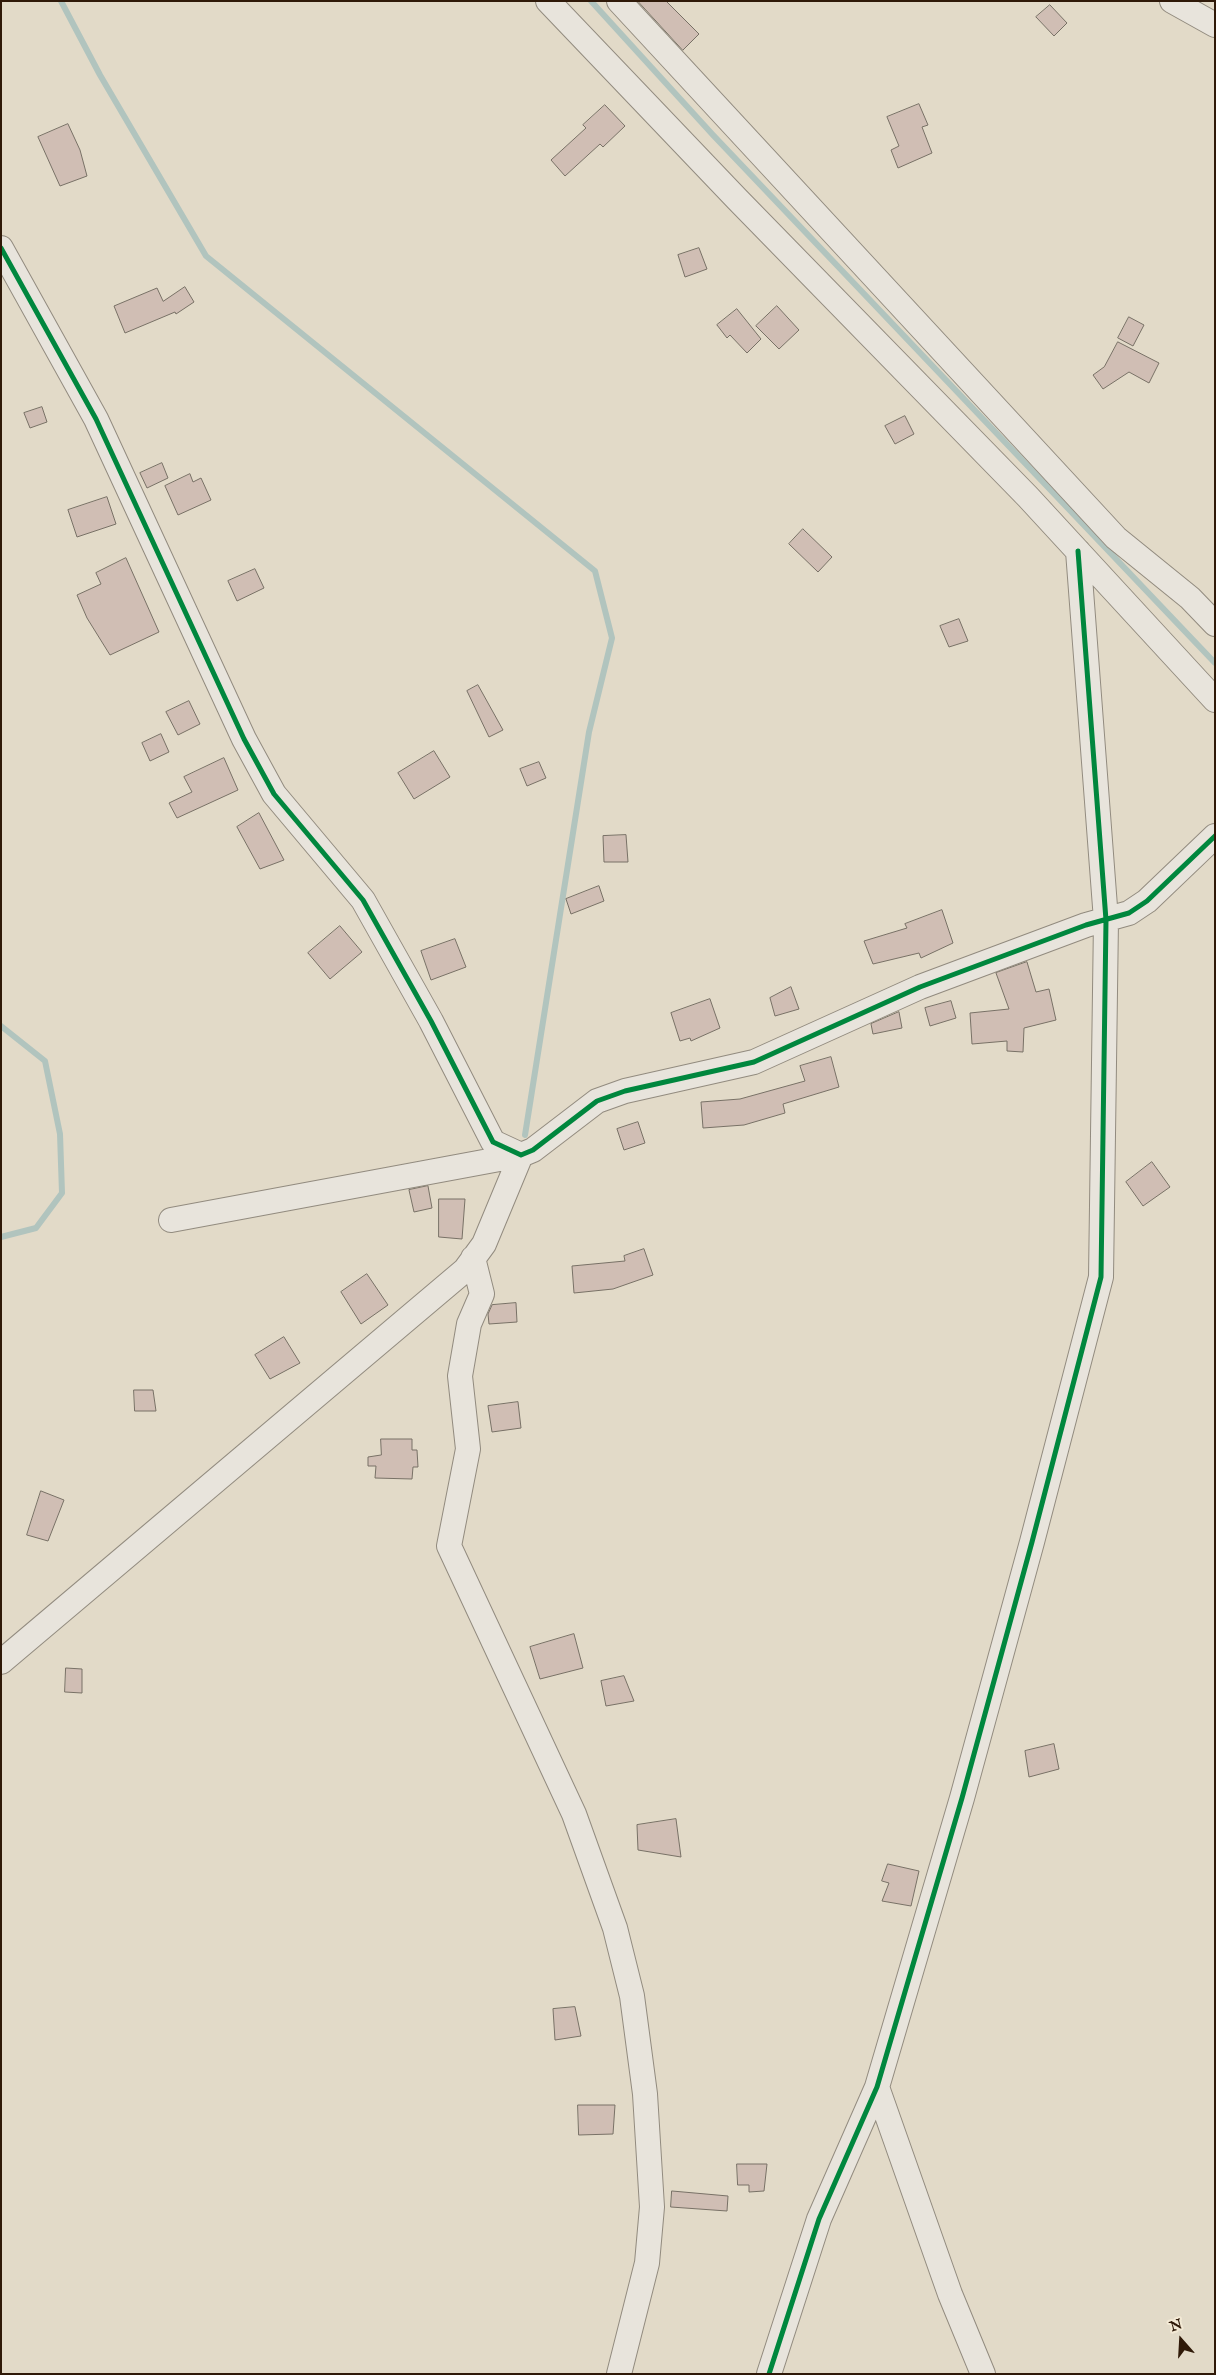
<!DOCTYPE html>
<style>
body{margin:0}
#map{position:relative;width:1216px;height:2375px;overflow:hidden;background:#e2dac8;font-family:"IM FELL English",serif}
canvas{display:block}
.frame{position:absolute;inset:0;border:2px solid #2f1908;pointer-events:none}
.north{position:absolute;left:1156px;top:2315px;width:50px;height:50px;-webkit-text-stroke:4px #f3e9d5;paint-order:stroke;rotate:341deg;font-size:14px;font-weight:700;line-height:20px;text-align:center;color:#2f1908}
.north::after{content:'';display:block;margin:auto;width:18px;height:22px;background:#2f1908;clip-path:polygon(50% 0,100% 100%,50% 72%,0 100%)}
</style>
<div id="map">
<canvas width="1216" height="2375"></canvas>
<div class="frame"></div>
<div class="north">N</div>
</div>
<script>
const ctx = document.querySelector('canvas').getContext('2d');
ctx.lineJoin = 'round';
function trace(path, color, width, dash) { ctx.strokeStyle = color; ctx.lineWidth = width; ctx.lineCap = dash ? 'butt' : 'round'; ctx.setLineDash(dash || []); ctx.stroke(path); }
function fillPath(path, color) { ctx.fillStyle = color; ctx.fill(path, 'evenodd'); }
const stream = new Path2D(`
 M61,1L100,75L206,256L595,571L612,638L589,732L525,1135
 M591,1L713,135L1215,663
 M1,1026L45,1061L60,1134L62,1193L36,1228L1,1237`);
const building = new Path2D(`
 M638,1H666L699,34L683,50Z
 M1050,5L1067,23L1054,36L1036,17Z
 M919,104L928,125L922,127L932,153L898,168L891,150L899,146L887,117Z
 M605,105L625,126L603,147L600,144L565,176L551,160L586,128L583,125Z
 M68,124L80,150L87,176L60,186L38,137Z
 M699,248L707,269L685,277L678,255Z
 M185,287L194,302L176,314L175,312L125,333L114,306L157,288L163,301Z
 M777,306L799,330L779,349L756,326Z
 M737,309L761,339L747,353L730,335L727,338L717,325Z
 M1129,317L1144,325L1133,346L1118,338Z
 M1118,342L1159,363L1149,383L1129,372L1103,389L1093,375L1104,367Z
 M42,407L47,422L30,428L24,413Z
 M905,416L914,434L895,444L885,426Z
 M162,463L168,478L147,488L140,473Z
 M190,474L193,482L201,478L211,500L178,515L165,486Z
 M107,497L116,524L77,537L68,510Z
 M803,529L832,557L818,572L789,544Z
 M126,558L159,632L110,655L87,618L77,595L101,584L96,573Z
 M255,569L264,588L237,601L228,581Z
 M959,619L968,641L949,647L940,626Z
 M478,685L503,730L489,737L467,691Z
 M189,701L200,724L178,735L166,712Z
 M161,734L169,752L150,761L142,743Z
 M434,751L450,777L414,799L398,773Z
 M224,758L238,790L177,818L169,803L192,792L184,777Z
 M539,762L546,778L527,786L520,769Z
 M259,813L284,860L260,869L237,827Z
 M626,835L628,862H604L603,836Z
 M599,886L604,901L571,914L566,899Z
 M942,910L953,943L921,958L919,953L873,964L864,941L907,928L905,924Z
 M340,926L362,952L330,979L308,953Z
 M455,939L466,967L431,980L421,951Z
 M1027,962L1036,992L1049,989L1056,1020L1024,1028L1023,1052L1007,1051V1041L972,1044L970,1013L1009,1009L996,973Z
 M791,987L799,1009L775,1016L770,998Z
 M710,999L720,1028L691,1041L690,1038L680,1041L671,1013Z
 M951,1001L956,1018L930,1026L925,1008Z
 M899,1012L902,1028L873,1034L871,1024Z
 M831,1057L839,1087L783,1104L785,1113L744,1125L703,1128L701,1102L740,1099L805,1081L800,1066Z
 M638,1122L645,1143L624,1150L617,1129Z
 M1152,1162L1170,1187L1143,1206L1126,1182Z
 M428,1186L432,1208L414,1212L409,1190Z
 M439,1199H465L462,1239L439,1237Z
 M644,1249L653,1275L613,1289L574,1293L572,1266L625,1261L624,1256Z
 M367,1274L388,1305L361,1324L341,1292Z
 M516,1303L517,1322L489,1324L488,1314L492,1305Z
 M284,1337L300,1363L270,1379L255,1355Z
 M134,1390H153L156,1411H135Z
 M518,1402L521,1428L492,1432L488,1406Z
 M381,1439H412V1450H417L418,1467H413L412,1479L375,1478L376,1466H368V1457L381,1455Z
 M41,1491L64,1500L48,1541L27,1535Z
 M574,1634L583,1668L540,1679L530,1647Z
 M66,1668L82,1669V1693L65,1692Z
 M624,1676L634,1701L606,1706L601,1681Z
 M1054,1744L1059,1769L1029,1777L1025,1751Z
 M676,1819L681,1857L638,1850L637,1825Z
 M888,1864L919,1871L911,1906L882,1901L889,1883L882,1881Z
 M575,2007L581,2036L555,2040L553,2009Z
 M578,2105H615L613,2134L579,2135Z
 M737,2164H767L764,2191L749,2192V2185H738Z
 M672,2191L728,2196L727,2211L671,2207Z`);
const minor = new Path2D(`
 M548,1L737,199L1028,497L1215,700
 M619,1L1116,538L1190,598L1215,624
 M1172,1L1215,25
 M1,248L96,419L244,739L274,794L363,900L431,1021L493,1142L521,1155L533,1150L597,1101L625,1091L754,1062L920,987L1086,925L1129,913L1147,901L1215,836
 M171,1220L521,1155
 M473,1258L482,1294L469,1324L460,1376L468,1449L449,1546L574,1814L615,1928L632,1996L645,2094L652,2207L647,2263L619,2374
 M1,1662L465,1270L484,1244L521,1155
 M877,2087L950,2294L983,2374
 M769,2374L819,2219L877,2087L962,1798L1032,1542L1101,1277L1106,920L1078,551`);
const cycleway = new Path2D(`
 M1,248L96,419L244,739L274,794L363,900L431,1021L493,1142L521,1155L533,1150L597,1101L625,1091L754,1062L920,987L1086,925L1129,913L1147,901L1215,836
 M769,2374L819,2219L877,2087L962,1798L1032,1542L1101,1277L1106,920L1078,551`);
trace(stream, '#b1c4be', 6);
fillPath(building, '#d0beb4');
trace(building, '#787166', 1);
trace(minor, '#928b7f', 26);
trace(minor, '#e8e4dc', 24);
trace(cycleway, '#00873e', 5);
</script>
